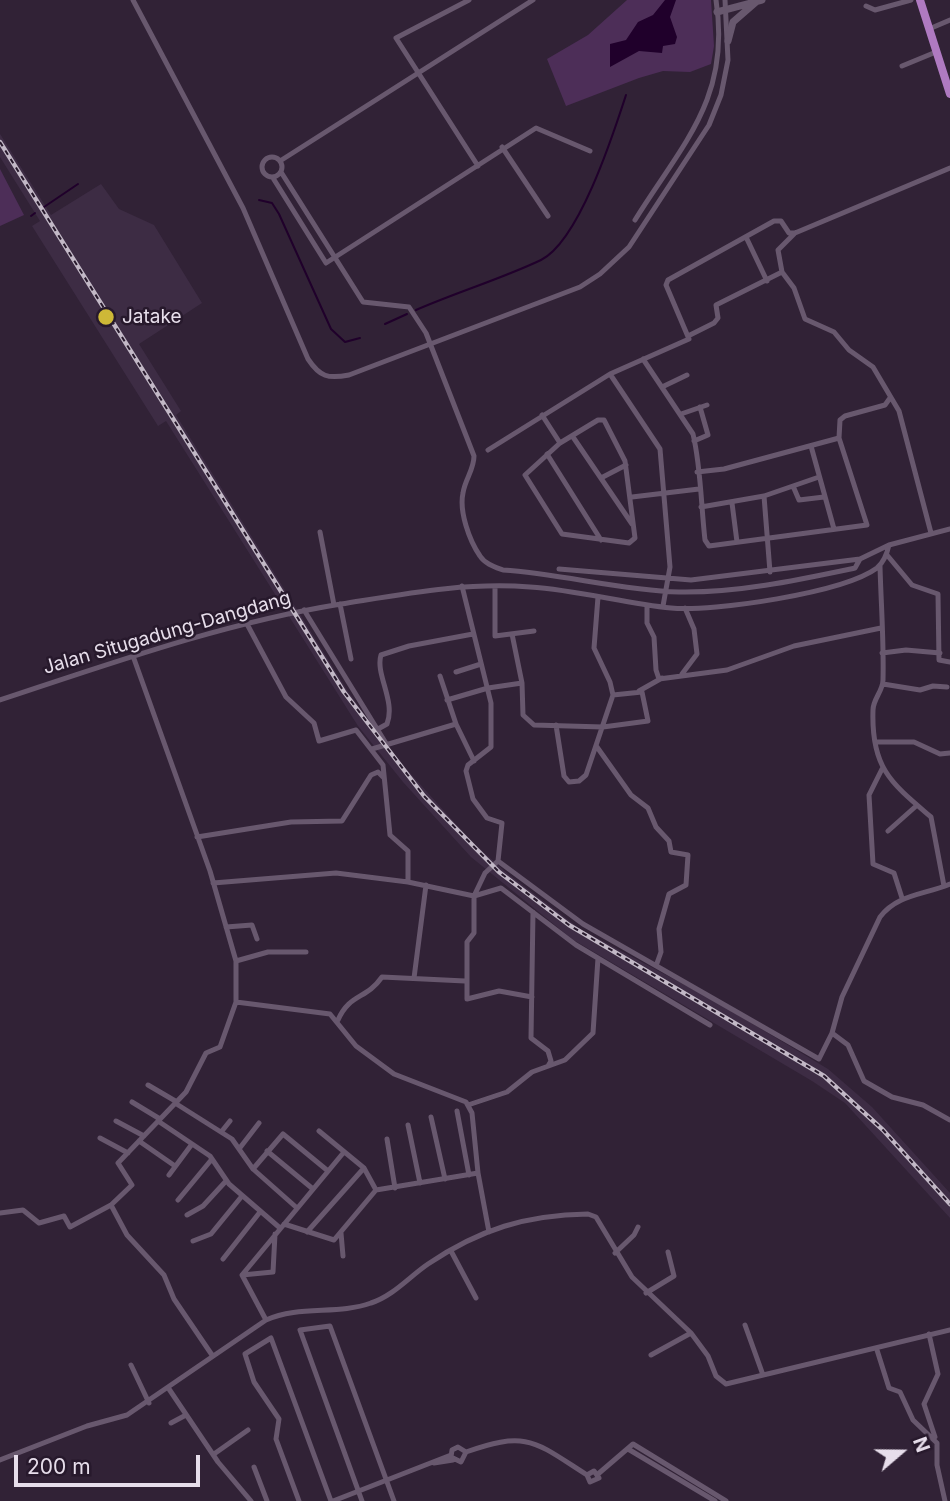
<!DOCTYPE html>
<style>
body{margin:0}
#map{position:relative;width:950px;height:1501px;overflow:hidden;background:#312236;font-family:Inter,sans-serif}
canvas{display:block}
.north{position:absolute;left:866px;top:1417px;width:70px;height:70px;-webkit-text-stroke:5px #27192c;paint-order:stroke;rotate:70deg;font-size:19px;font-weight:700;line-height:28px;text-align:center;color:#e7deeb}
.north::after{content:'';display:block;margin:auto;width:24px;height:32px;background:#e7deeb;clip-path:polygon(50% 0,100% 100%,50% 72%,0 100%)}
.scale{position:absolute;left:14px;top:1455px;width:186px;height:32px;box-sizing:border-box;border:4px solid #e7deeb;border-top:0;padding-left:9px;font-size:21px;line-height:24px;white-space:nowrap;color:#e7deeb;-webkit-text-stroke:5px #27192c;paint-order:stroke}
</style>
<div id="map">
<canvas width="950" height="1501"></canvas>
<div class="north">N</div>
<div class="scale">200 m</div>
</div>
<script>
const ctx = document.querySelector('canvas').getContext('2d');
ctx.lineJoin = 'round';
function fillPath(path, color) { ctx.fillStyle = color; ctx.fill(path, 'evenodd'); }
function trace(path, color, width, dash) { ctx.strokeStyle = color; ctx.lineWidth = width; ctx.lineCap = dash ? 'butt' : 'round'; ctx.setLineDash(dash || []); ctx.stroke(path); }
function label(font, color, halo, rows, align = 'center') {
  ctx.font = font + ' Inter,sans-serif'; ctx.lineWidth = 5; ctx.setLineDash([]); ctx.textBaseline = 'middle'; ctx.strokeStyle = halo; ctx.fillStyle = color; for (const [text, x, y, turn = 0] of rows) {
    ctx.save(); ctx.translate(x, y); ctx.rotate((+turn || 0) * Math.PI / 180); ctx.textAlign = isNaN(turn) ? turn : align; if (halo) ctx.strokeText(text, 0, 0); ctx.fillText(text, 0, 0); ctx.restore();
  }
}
const built = new Path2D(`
 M0,134L51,215L101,184L119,209L154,225L202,303L139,344L181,411L176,415L347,690L392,753L471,841L508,874L580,929L711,999L828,1069L872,1107L950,1193V1218L845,1103L812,1081L572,939L471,857L403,782L358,726L166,421L158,426L32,226L40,221L0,157Z`);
const green = new Path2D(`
 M627,0H711L714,46L711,64L690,72L663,71L639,78L566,106L547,59L588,35Z
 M0,169L24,215L0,226Z`);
const water = new Path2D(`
 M665,0H676L670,17L677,37L675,44L663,46L662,53L639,51L610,67V44L626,40L638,22L653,15Z`);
const stream = new Path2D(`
 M259,200L272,203L279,214L331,329L345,342L360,338
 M44,207L78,184
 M31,216L35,213
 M416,310C457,292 501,279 541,260C579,241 613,135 626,95
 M385,324L407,314`);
const minor = new Path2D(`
 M133,0L243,208L308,359C320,377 328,379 349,375L580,287L600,274L629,247L709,125L721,95L728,60L725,0
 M469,0L396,38L478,166
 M866,6L875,10L911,0
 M929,29L950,20
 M902,66L936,52
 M502,147L548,216
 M262 167a10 10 0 1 1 20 0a10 10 0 1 1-20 0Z
 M280,161L533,0
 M281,172L363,302L409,307L426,333L474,456C474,470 465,479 463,493C459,511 469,540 480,556C485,564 495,567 503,570C562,574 620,590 679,592C738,593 798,580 855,568L860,559
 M273,178L326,263L536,128L590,151
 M635,220C683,143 731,98 716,0
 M746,237L767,281
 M782,272L794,288L805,319L834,332L849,350L873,367L899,411L931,533
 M690,335L714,323L718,318L716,305L782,272L778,250L795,233
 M643,359L693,434C701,467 701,506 705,540L709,546L867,525L839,438L724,469L697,472
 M610,374L660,449L670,567L663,606
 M662,387L687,375
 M681,414L707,405
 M542,415L560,443
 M598,420H604L625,461L635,538L629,543L562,534L525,475L560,443Z
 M573,437L632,524
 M839,438L840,420L845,416L885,405L890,398
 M694,441L708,435L700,407
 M811,446L834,529
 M488,450L610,374L689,339L666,285L668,280L774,221H781L789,233H795L950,168
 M547,454L601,540
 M601,478L626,465
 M793,486L799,500L824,497
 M764,496L770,572
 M632,497L699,489
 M732,503L737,542
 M701,507L764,496L819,477
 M320,532L334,605
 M887,555L912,585L938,594L939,660L950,662
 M880,566C881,604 884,642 883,680C883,691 873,699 873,710C871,768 891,783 931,817L944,886
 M559,569L691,580L860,559L889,545
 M462,586L491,703V747L468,765L466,771L473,799L487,818L502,823L498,861L583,924L819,1059L832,1033
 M495,586V636L534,631
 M340,604L351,659
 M647,605V623L654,637L656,670L659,679L727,670L794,646L881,628
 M304,610L387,745
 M247,624L286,697L314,723L319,741L356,730L383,765L390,835L408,851V882
 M512,634L522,683L523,715L534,725L603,727L648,721L642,692L613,695
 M882,653L906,650L940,653
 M456,672L481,664
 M682,674L697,654L694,629L685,608
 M883,684L920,690L933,686L947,687
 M639,691L662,678
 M0,700C112,663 224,623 341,604C404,594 465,582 530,587C577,590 624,603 671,608C713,612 843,593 877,568C884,562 887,554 889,545L950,529
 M447,700L488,688L522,683
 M456,724L474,761
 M556,725L564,776L569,782L579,781L586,775L613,695L610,682L594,648L598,597
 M378,729L387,724C396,701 375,674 381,655L409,646L473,634
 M877,742H914L940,754L950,753
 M597,747L631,795L648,808L656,827L669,841L671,852L688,855L686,885L669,894L659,929L661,952L656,966
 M372,749L456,724L440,676
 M882,769L869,795L873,864L894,873L902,898
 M888,831L915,807
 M197,837L291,822L342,821L371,775L378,772L383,777
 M498,861L485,873L474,896V933L467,942V999L499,991L532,997
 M213,883L336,873L408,882L474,896L501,888L576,945L710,1025
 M950,884C924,895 898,894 880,917L842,997L832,1033L848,1045L864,1081L892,1097L923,1105L950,1120
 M533,912L531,1038L548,1051L551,1061L548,1066
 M226,927L252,925L257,939
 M236,961L268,952H306
 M414,978L426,885
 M236,1002L330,1014L356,1046L394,1074L466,1102L472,1113L478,1173L489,1232
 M338,1020C350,993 366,1000 382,977L465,981
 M148,1085L177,1102
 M132,1102L160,1119
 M175,1103L232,1139L253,1169L297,1208
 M468,1105L507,1092L532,1072L565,1060L593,1033L598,958
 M457,1111L469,1175
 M431,1117L445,1179
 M116,1121L144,1136
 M158,1121L210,1156L229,1184L280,1228
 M408,1125L420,1183
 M222,1131L230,1121
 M319,1131L364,1168L376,1190
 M100,1138L128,1153
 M387,1139L395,1188
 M139,1141L175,1166
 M239,1149L259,1123
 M267,1151L313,1189
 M253,1169L283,1134L328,1171
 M169,1175L192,1144
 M178,1200L212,1159
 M111,1205L127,1235L164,1275L174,1299L212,1355
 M0,1213L23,1210L39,1223L64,1216L70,1227L111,1205L132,1185L118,1163L186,1092L206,1053L220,1047L236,1002V961L210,871L133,656
 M187,1215L203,1206L226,1181
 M284,1224L334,1240L376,1190L478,1173
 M307,1232L364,1168
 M341,1233L343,1256
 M193,1241L211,1234L242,1196
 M451,1251L476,1298
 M615,1253L634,1235L638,1227
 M223,1259L260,1212
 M242,1275L273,1272L275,1234
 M646,1293L674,1276L668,1252
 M266,1320L242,1275L344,1152
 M745,1325L763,1375
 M929,1334L938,1374L924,1404L935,1437
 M877,1350L889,1388L900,1392L913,1420L937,1443V1465L945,1501
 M651,1355L691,1333
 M131,1365L149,1403
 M169,1389L218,1462L251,1501
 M171,1423L186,1415
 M628,1449L715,1501
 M466,1452L461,1462L451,1457L452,1450L458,1447L466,1452C528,1430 535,1442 587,1475L590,1482L599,1478L594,1471L587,1475
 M214,1454L248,1430
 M0,1460L87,1426L127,1415L266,1320C299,1305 338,1315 371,1303C393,1296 409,1277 428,1264C480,1229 526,1215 588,1214L596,1217L632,1277L691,1333L708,1356L716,1376L726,1384L950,1330
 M434,1463L453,1460
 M254,1467L267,1501
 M598,1474L633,1444L726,1501
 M299,1501L276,1439L279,1419L254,1382L245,1354L271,1338L331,1501
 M333,1501L451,1455
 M362,1501L300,1330L330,1326L394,1501`);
const secondary = new Path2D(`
 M717,12L762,0
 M728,41L733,22L756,2`);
const primary = new Path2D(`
 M920,0L950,94`);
const rail = new Path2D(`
 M0,142L344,692L424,796L499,872L569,925L824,1076L883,1130L950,1204`);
const markers = [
 [106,317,9,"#ceb837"]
];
const poiNames = [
 ["Jatake",122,317]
];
const streetNames = [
 ["Jalan Situgadung-Dangdang",167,633,-16]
];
fillPath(built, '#3d2c44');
fillPath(green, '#4d2e58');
fillPath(water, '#20002b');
trace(stream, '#20002b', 2);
trace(minor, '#68586e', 5);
trace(secondary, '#68586e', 7);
trace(primary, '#af7ac1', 8);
trace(rail, '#c2b8c6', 4.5);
trace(rail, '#27192c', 2, [5]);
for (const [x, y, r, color] of markers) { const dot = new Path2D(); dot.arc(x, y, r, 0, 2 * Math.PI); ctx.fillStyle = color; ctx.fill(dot); trace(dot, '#27192c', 2.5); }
label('19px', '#e7deeb', '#27192c', poiNames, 'left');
label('19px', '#e7deeb', '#27192c', streetNames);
</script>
